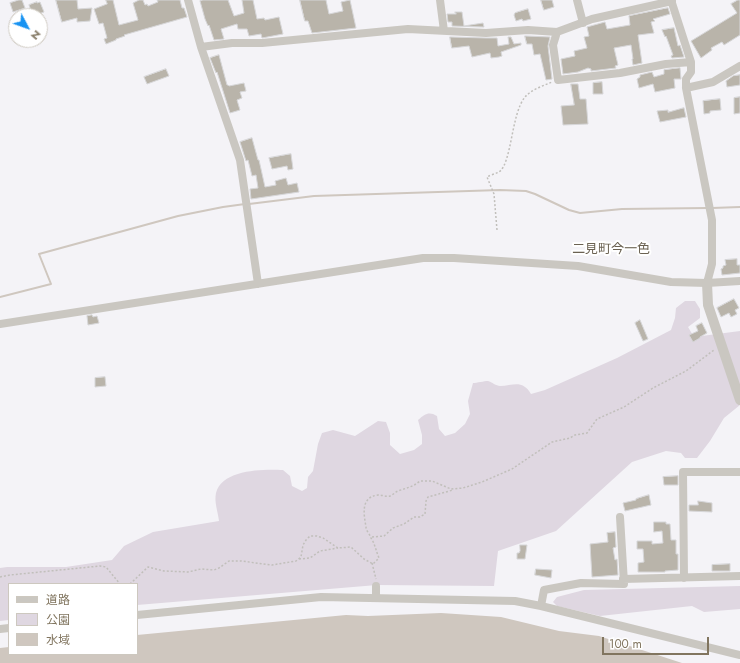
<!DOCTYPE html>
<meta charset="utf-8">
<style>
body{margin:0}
#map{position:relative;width:740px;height:663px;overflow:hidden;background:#f4f3f7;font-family:Jost,"Noto Sans JP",sans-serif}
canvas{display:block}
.legend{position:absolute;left:8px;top:583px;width:130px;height:72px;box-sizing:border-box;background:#fff;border:1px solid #cdc8bf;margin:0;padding:5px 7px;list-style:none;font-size:12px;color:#81755f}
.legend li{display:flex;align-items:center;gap:8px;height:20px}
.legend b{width:20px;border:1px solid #cdc8bf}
.north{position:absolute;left:8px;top:8px;width:40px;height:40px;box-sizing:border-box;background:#fff;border:1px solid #cdc8bf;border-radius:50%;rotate:131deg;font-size:11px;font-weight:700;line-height:16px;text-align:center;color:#81755f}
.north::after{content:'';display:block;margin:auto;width:14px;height:18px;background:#1893f2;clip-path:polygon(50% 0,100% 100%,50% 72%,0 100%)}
.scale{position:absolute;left:602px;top:637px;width:107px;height:18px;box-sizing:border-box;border:2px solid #81755f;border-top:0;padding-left:5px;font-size:12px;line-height:14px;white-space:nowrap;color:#81755f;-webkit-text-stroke:3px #fff;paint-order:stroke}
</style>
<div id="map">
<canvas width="740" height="663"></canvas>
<ul class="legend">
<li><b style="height:5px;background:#cac7c1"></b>道路</li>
<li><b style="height:11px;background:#dfd7e1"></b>公園</li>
<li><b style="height:11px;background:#cfc7bf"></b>水域</li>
</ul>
<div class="north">N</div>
<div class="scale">100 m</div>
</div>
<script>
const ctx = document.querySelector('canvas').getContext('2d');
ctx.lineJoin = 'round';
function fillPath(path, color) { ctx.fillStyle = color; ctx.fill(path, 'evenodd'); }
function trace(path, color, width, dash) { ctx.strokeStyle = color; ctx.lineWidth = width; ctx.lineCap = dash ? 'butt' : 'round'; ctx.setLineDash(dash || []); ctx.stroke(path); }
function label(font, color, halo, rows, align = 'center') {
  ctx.font = font + ' Jost,"Noto Sans JP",sans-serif'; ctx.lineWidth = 4; ctx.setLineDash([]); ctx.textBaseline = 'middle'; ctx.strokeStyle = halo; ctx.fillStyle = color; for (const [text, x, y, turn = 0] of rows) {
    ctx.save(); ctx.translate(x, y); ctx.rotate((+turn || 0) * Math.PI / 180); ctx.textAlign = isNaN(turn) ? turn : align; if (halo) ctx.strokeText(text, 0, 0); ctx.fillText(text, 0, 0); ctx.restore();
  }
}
const green = new Path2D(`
 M685,301H695L700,309V318L688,327L694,337L740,331V405L724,418L710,441L697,458H685L681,453L666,451L632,462L556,531L498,551L494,586L377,585L137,605V584H9V620L0,621V568L7,567H66L112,560L124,546L153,532L219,521C218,512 214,502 216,493C222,469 264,469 283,470L290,476L292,486L302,491L307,488L308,477L313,471L318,444L322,433L333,430L355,436L378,421L386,422L390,433V445L400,454L414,450L422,444V435L418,420C425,414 429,411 437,416L439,429L445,436L455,433L465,424L470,414L468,401L473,383C477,383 484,381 488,381C492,382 496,386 500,386C513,386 522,379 531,394L545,390L617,358L671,330L675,318L676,308Z
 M740,586V609L704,612L692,606L600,616L557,606L553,602L557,597L584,590Z`);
const water = new Path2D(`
 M441,613L501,617L559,631L599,636L682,663H0V648L9,647V654H137V635L346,615L368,616Z`);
const stream = new Path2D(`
 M249,204L314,196L500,190L526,191L535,194L569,210L580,213L622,209L707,208
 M712,208L740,207
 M0,297L51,284L39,254L178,216L223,207L245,204`);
const building = new Path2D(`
 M19,0H22L25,8L13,12L10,3Z
 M56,0H77L78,9L92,8L90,21L77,22V18L62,22Z
 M106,0H113L119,25L138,20L133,3L139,0H143L145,5L147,4L148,6L158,2L157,0H180L182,8H184L187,17L124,35L125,36L116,39V40L106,44L104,39L107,38L103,23L99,24L94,9L107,4Z
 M203,0H228L234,16L244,13L242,0H253L257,19L264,18L265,20L279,17L283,34L262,38L261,34L249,36L247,29H238L237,24L221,29L224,39L214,40L209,25L208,26L205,19L200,1Z
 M300,0H326L329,14L343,11L341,2L350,0L356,28L312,33L308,21H305Z
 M541,0H552L554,7L544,10Z
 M738,0H740V35L724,45L722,42L711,48L712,50L701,58L691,41L737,13L731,4Z
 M37,2V3L40,2L44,12L33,16L29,5Z
 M668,8L670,14L653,19L655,21L651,22L654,33L638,35L642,63L633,65L632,59H633L631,45L614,48L618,65L615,66L616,68L591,71V69L588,68L578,72L563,74L561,59L575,56L574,51L587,48L584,37L589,36L587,27L605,22L607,29L630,25L629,16Z
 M528,9L531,19L523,21L522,19L516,21L514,15L515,13Z
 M455,12H462L464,26L483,23L484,27L452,26V22H448L447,14H456Z
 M674,28L678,46L680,45L684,57L672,58L671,56L673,55L666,36L665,37L662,30Z
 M525,36L550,37L548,46L552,79L546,80L540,54L534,55L532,44H527Z
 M450,37L486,38H497L498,46L509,44L508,37H511L514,44L521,43V45L501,52L502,56L499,57L491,58L490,53L472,57L469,46L452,48Z
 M219,55L227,85H228L229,86L244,83L246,91L240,92L242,98L237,100L240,110L230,113L217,72L216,73L210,58Z
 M680,68L681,79H674L675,88L655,92L653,84L639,88L637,79L640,77V75L652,72L654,77L664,74V70Z
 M166,69L169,76L147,84L144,77Z
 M740,75V85L727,87L726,81L733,76Z
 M602,82L603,94H593V83Z
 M571,84H578L580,99H586L588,124L563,125L561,106L574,105Z
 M740,97V113L734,114V98Z
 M720,99L721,110L710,111V113L704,114L703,101Z
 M684,108L686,117L660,122L657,111L668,110V112Z
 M252,138L258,160H259L265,187L276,185L275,181L286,178L288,185L297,183L299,192L251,199L250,189L258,188L256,175L252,176L248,160L246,161L240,142Z
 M291,154L293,169L288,170L287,166L272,169L269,158Z
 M737,259V265H740V273L722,275L721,269L723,268V266L726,265L725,260Z
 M734,299L739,308L735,310L737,314L731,317L729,313L721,317L717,308Z
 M92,315L93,317L97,316L99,323L88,325L87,316Z
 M640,320L648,339L643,341L635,323Z
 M702,323L707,333L700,337V338L693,342L689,335L698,331L696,326Z
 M105,377L106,386L95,387V378Z
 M678,476V485H664L663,477Z
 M649,495L651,505L625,511L623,503L636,500V499Z
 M698,501L712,503V512L689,511V505H698Z
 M654,522H666V524H670L671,540H676V554H678V570L665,571V572H638V563L644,562L643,549H637V541H652V544L663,543L662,531L654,532Z
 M615,532L616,547L613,548L615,560L617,559L618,575L592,577L590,544L608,542L607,533Z
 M520,545H527L525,559H517V553H519L520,551Z
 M730,564V571H712V565Z
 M536,569L552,570L551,578L535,575Z`);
const path = new Path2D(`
 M497,230L494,194L487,177C490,175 495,174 499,172C512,163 511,114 525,97C532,89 543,86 552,82
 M372,537L384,536L393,528L404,524L414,517H420L425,514L426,501L428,497L453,490
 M299,559L310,558L320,551L338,548
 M372,563L376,579
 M0,577L10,575L100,566L106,567L120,584
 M130,584L148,567L164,571L188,572L201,569L214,570L219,568L229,561H241L272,565L296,561L301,557L303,545L306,540L310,536H317L323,538L338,548L351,547L364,559L373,564L379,558C376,551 375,544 371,538C370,534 366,531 366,527C364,515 360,497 378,495C382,495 387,497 390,496C393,495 395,492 398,491C406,488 413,487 420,481H432L451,489L463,488L482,482L512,469L552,442L570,438L575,435L587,433L597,419L624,407L653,388L686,371L714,350`);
const minor = new Path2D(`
 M188,0L201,47L240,160L258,284
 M440,0L444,31
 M577,0L583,23
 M671,0L691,62V72L686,79V88L712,220V264L707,283
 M557,32L553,45L558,80L620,73L666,64L691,62
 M201,47L232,43H262L408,29L486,33L528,30L557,32L592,19L672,1
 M686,88L713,82L740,66
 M0,324L423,258H454L578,266L671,282L707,283L740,281
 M620,517L624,583
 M684,578L683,472H740
 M376,586V598
 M541,606L544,590L581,583L624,584L623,579L740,576
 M137,615L321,597L515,601L541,606L740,655
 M0,629L9,628`);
const tertiary = new Path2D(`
 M707,283L708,305L740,400`);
const quarterNames = [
 ["二見町今一色",611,250]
];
fillPath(green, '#dfd7e1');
fillPath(water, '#cfc7bf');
trace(stream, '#cfc7bf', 2);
fillPath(building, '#b9b4aa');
trace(building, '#d6d6d8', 1);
trace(path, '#c1bfbb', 1.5, [2, 2]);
trace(minor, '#cac7c1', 8);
trace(tertiary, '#cac7c1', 10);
label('13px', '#6b6252', '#fff', quarterNames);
</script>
